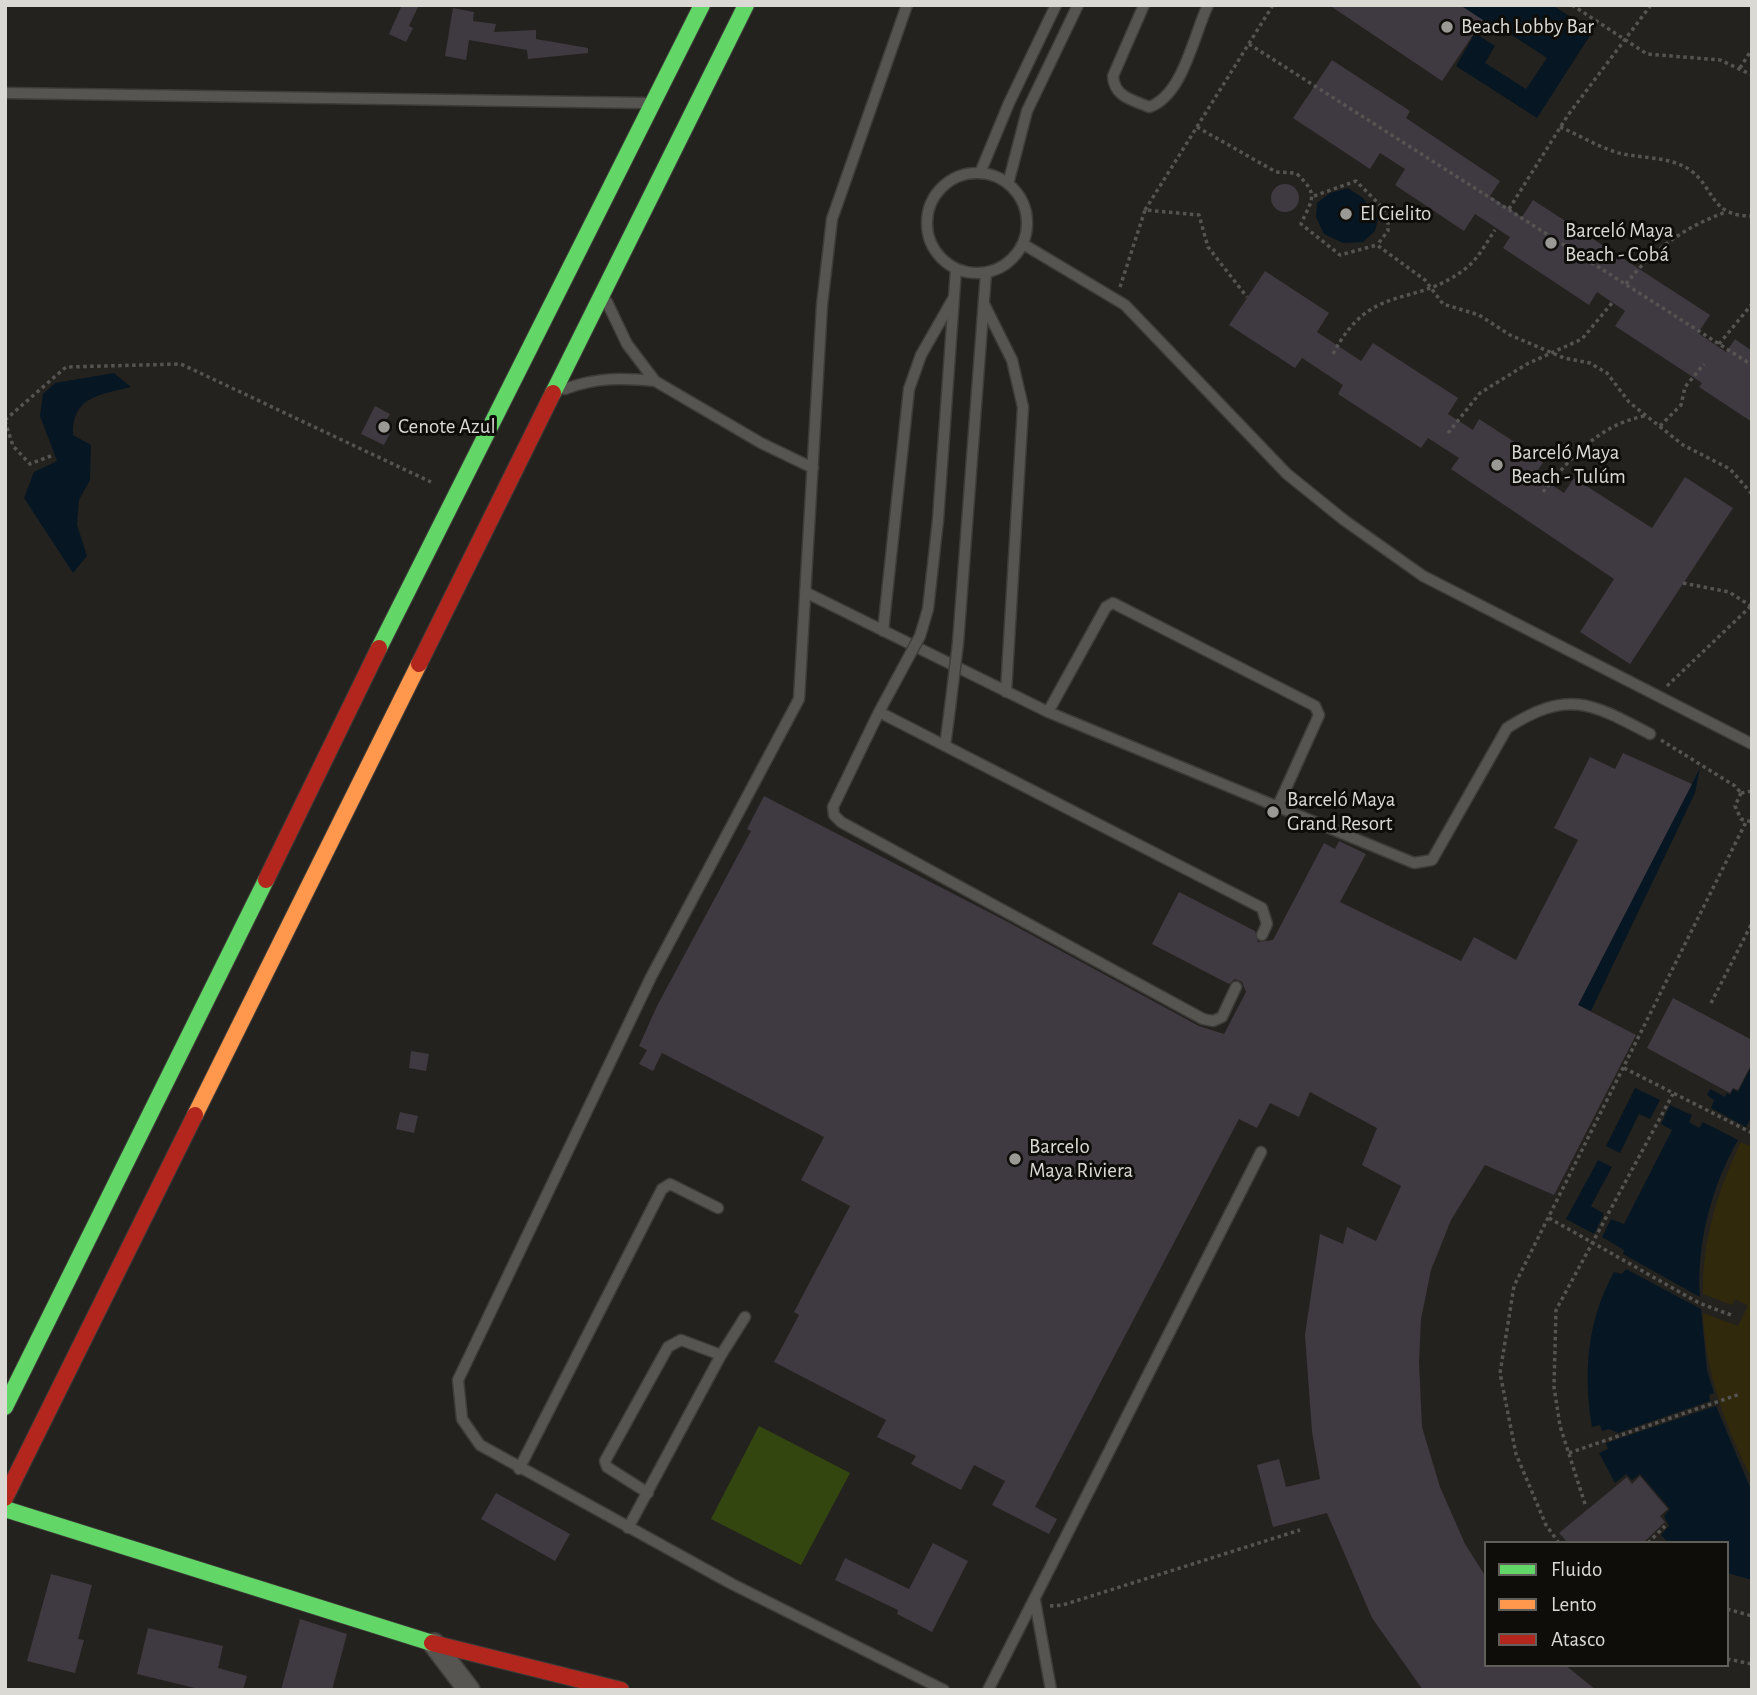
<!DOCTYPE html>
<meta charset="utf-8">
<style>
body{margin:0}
#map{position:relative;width:1757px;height:1695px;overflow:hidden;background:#24221e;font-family:"Alegreya Sans",sans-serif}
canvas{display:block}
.frame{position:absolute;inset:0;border:7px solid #dbd9d4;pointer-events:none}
.legend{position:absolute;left:1484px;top:1541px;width:245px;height:126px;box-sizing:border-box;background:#0e0d09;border:2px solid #605f5a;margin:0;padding:9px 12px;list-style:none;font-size:21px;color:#dbd9d4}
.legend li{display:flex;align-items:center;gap:14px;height:35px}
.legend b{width:35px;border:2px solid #605f5a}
</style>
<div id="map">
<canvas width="1757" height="1695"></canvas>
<div class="frame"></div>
<ul class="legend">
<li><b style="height:9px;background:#63d668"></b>Fluido</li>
<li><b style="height:9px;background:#ff974d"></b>Lento</li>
<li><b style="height:9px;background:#b3261e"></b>Atasco</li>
</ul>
</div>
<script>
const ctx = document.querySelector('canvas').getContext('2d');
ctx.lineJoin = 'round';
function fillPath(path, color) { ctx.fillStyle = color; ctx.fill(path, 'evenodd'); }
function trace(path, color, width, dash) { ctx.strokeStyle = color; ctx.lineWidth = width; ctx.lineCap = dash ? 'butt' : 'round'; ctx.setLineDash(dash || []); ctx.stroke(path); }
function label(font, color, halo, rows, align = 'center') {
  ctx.font = font + ' "Alegreya Sans",sans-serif'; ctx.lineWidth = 6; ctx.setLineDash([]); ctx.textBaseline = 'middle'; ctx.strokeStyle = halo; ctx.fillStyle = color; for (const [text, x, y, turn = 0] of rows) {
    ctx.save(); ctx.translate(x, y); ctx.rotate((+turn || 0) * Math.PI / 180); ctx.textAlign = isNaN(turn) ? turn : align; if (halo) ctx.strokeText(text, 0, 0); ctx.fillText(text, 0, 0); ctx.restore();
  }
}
const green = new Path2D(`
 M759,1426L850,1473L801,1565L711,1519Z`);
const sand = new Path2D(`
 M1741,1142L1752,1147V1479C1726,1428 1705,1372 1703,1313L1738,1326L1748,1306L1735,1299L1732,1305L1703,1294C1702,1241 1718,1189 1741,1142Z`);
const water = new Path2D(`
 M1460,5H1552L1593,31L1537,118L1456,66L1475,33L1495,46L1485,63L1526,89L1547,58L1504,30L1499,36Z
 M1348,188L1363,198L1378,219L1375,231L1363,242L1343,243L1324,234L1316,217L1317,203L1330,193Z
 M114,373L131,387C100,395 72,396 73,435L91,445L90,480L79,500L77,525L87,556L73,573L24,498L34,472L57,461L40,416L43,394L55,383Z
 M1700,768L1695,793L1591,1011L1578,1005Z
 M1752,1065V1116L1746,1127L1711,1108L1714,1100L1707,1095L1710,1089L1725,1097L1727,1093L1730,1095L1733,1089L1738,1092Z
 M1635,1088L1660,1100L1650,1119L1639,1114L1620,1153L1606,1146Z
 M1670,1105L1692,1115L1689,1122L1699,1128L1703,1122L1738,1140C1712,1185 1696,1244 1700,1297L1623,1254L1624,1250L1602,1237L1611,1219L1624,1224L1672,1130L1661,1124Z
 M1598,1160L1612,1167L1591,1206L1604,1214L1594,1234L1566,1219Z
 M1626,1269L1701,1309L1707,1370L1714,1393L1709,1395L1710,1401L1618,1433L1609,1429L1602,1431L1600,1425L1592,1427C1583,1372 1587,1321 1614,1272L1622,1274Z
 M1716,1406L1752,1492V1580L1727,1573V1543L1668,1542L1661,1535L1669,1526L1664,1516L1670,1509L1640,1474L1632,1480L1626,1474L1615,1483L1599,1453L1608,1449L1606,1443Z`);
const building = new Path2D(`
 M402,5H419L409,26L413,28L406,42L389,34Z
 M1329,5H1460L1483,20L1442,81Z
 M453,8L474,12L473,21L496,24L494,32L536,30V39L588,48V53L528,59L527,50L469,40L466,60L445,56Z
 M1332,60L1410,111L1406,118L1500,181L1490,196L1522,217L1533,200L1710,315L1698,333L1726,352L1735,339L1752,351V422L1699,387L1702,383L1615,326L1625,311L1597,292L1589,305L1503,248L1510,237L1475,214L1464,231L1395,185L1405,169L1380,153L1370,169L1293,118Z
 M1271 198a14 14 0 1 1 28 0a14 14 0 1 1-28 0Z
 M1265,271L1329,313L1317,332L1361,361L1373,343L1458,398L1448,414L1473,430L1479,419L1544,461L1535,474L1564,493L1574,478L1652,528L1685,477L1733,508L1630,664L1580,632L1614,579L1451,469L1459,458L1428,438L1421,448L1338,394L1343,385L1302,358L1295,368L1229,325Z
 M375,406L390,414L385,423L393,427L384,445L361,434Z
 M1623,753L1692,784L1578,1005L1636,1035L1554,1195L1485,1165L1451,1220L1431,1270L1421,1319L1419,1362L1422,1427L1440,1487L1465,1544L1486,1577V1665H1565L1596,1690H1423L1372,1618L1327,1513L1273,1527L1257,1465L1279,1459L1286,1487L1320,1479L1312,1432L1305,1335L1320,1234L1343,1244L1347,1227L1376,1241L1401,1186L1362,1165L1377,1128L1310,1092L1299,1117L1270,1103L1257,1128L1239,1119L1035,1507L1057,1519L1049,1534L992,1505L1005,1481L974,1465L961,1490L911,1464L916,1456L877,1437L886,1420L774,1362L799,1315L794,1312L850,1206L801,1180L824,1137L662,1053L653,1071L639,1064L647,1050L639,1046L657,1006L751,831L747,829L764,796L1006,921L1199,1026L1224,1034L1246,992L1242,982L1235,979L1229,984L1152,944L1179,892L1255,931L1258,942L1273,940L1324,843L1335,849L1339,841L1366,854L1340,902L1461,961L1474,937L1516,960L1578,840L1554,828L1590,757L1615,769Z
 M1673,998L1752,1040V1063L1738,1090L1733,1088L1730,1093L1647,1048Z
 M411,1051L429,1054L426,1071L409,1068Z
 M400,1112L418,1116L414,1133L396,1129Z
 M1640,1476L1668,1509L1660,1516L1665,1522L1643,1543H1568L1559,1533L1627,1477L1632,1484Z
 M496,1493L570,1534L555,1561L481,1519Z
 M933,1543L968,1561L932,1632L897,1614L898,1610L835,1580L845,1558L909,1589Z
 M51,1574L92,1585L78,1639L84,1640L75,1673L27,1661Z
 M300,1619L347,1634L332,1690H281Z
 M148,1628L223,1646L218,1668L247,1676L243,1690H203L137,1674Z`);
const path = new Path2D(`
 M1572,5L1647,54L1720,60L1752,75
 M1249,44L1752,365
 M1740,68L1752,49
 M1197,127L1276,172L1296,173C1319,195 1313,197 1301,224L1340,255L1377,245L1425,280L1443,304L1479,315L1510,335L1564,358L1590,363L1607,373L1629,402L1683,445L1730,469L1752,494
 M1560,127C1577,134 1593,144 1610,150C1634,160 1667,154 1690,170C1716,189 1709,216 1752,216
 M1314,196L1356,181L1388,213V231L1377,245
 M1509,209L1568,115L1651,5
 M1145,210L1273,5
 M1626,284C1653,249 1685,227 1726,212
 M1120,287L1145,210L1199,215L1208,247L1247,297
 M1719,344L1752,304
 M1333,354C1371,281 1413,309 1465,269C1479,258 1486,243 1495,230
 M5,420L66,367L181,364L431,482
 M5,421L13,446L30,464L51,456
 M1660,426L1681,405L1685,387L1704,364
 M1448,433L1480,393L1527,364L1582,339L1612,303
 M1543,492C1570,458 1600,424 1645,416
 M1683,583L1729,592L1751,606
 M1667,686L1752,605
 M1661,740L1735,786L1741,793
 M1741,793L1735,806L1741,819L1752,822
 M1741,793L1752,791
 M1711,1003L1752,923
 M1624,1068L1752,1133
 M1549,1218L1699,1303L1731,1315
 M1569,1453L1740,1394
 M1585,1504L1560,1426L1554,1387L1556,1310L1673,1094
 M1559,1543L1546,1525L1516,1454L1500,1373L1514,1286L1746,822
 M1648,1543L1665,1526
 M1050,1606L1063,1605L1300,1530
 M1727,1609L1752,1616
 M1727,1659L1752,1664`);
const lane = new Path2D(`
 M907,5L832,219L822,305L799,699L651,977L458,1380L462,1419L480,1445L732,1584L944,1690
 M1144,5L1113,76C1114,97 1133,100 1149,107C1183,96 1194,34 1208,5
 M5,93L645,103
 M927 223a50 50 0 1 1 100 0a50 50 0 1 1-100 0Z
 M980,173L1009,103L1056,5
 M1008,184L1027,111L1078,5
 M1023,244L1125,305L1287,474L1344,520L1423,576L1752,744
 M607,302L627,344L655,381L761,443L813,468
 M984,304L1012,360L1023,407L1006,692
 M565,389C597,377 622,378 655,381
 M805,592L1048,712L1414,863L1432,860L1507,728C1568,689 1591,703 1650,734
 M883,631L909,389L921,355L953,299
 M920,636L928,609L938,520L956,269
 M958,643L986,273
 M879,712L893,686
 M1048,712L1106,607L1113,603L1315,706L1319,715L1277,808
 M945,746L950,708
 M1236,987L1222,1017L1213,1021L1203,1019L841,822L834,815L833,807L879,712L1262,908L1267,924L1262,935
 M519,1469L662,1189L670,1184L718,1208
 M648,1493L607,1467L605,1461L668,1347L681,1340L721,1355
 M628,1528L721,1355L745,1317
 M1035,1601L1051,1690
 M988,1690L1261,1152`);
const street = new Path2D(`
 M434,1644L469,1690`);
const fast = new Path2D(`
 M553,393L746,5
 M379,648L702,5
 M5,1407L266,880
 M5,1509L432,1643`);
const slow = new Path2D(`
 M195,1115L419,664`);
const jam = new Path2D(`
 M419,664L553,393
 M266,880L379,648
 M5,1498L195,1115
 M432,1643L621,1690`);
const laneBridge = new Path2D(`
 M893,686L920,636
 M950,708L958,643`);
const markers = [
 [1447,27,7,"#9b9994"],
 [1346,214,7,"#9b9994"],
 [1551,243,7,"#9b9994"],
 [384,427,7,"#9b9994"],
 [1497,465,7,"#9b9994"],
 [1273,812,7,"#9b9994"],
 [1015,1159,7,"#9b9994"]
];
const poiNames = [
 ["Beach Lobby Bar",1461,27],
 ["El Cielito",1360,214],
 ["Barceló Maya",1565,231],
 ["Beach - Cobá",1565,255],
 ["Cenote Azul",398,427],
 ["Barceló Maya",1511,453],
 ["Beach - Tulúm",1511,477],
 ["Barceló Maya",1287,800],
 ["Grand Resort",1287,824],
 ["Barcelo",1029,1147],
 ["Maya Riviera",1029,1171]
];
fillPath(green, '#34460f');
fillPath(sand, '#31290c');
fillPath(water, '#061723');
fillPath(building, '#3f3941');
trace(lane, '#3e3c39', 13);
trace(street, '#3e3c39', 24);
trace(fast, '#3e3c39', 18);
trace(slow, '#3e3c39', 18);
trace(jam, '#3e3c39', 18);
trace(path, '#555452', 3.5, [3.5, 3.5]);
trace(lane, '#565552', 10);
trace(street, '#565552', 21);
trace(fast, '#63d668', 16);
trace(slow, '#ff974d', 16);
trace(jam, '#b3261e', 16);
trace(laneBridge, '#3e3c39', 13, []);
trace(laneBridge, '#565552', 10);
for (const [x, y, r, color] of markers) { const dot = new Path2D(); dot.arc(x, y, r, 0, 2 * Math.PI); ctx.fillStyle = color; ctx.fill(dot); trace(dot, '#0e0d09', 2.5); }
label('21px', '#dbd9d4', '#0e0d09', poiNames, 'left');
</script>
